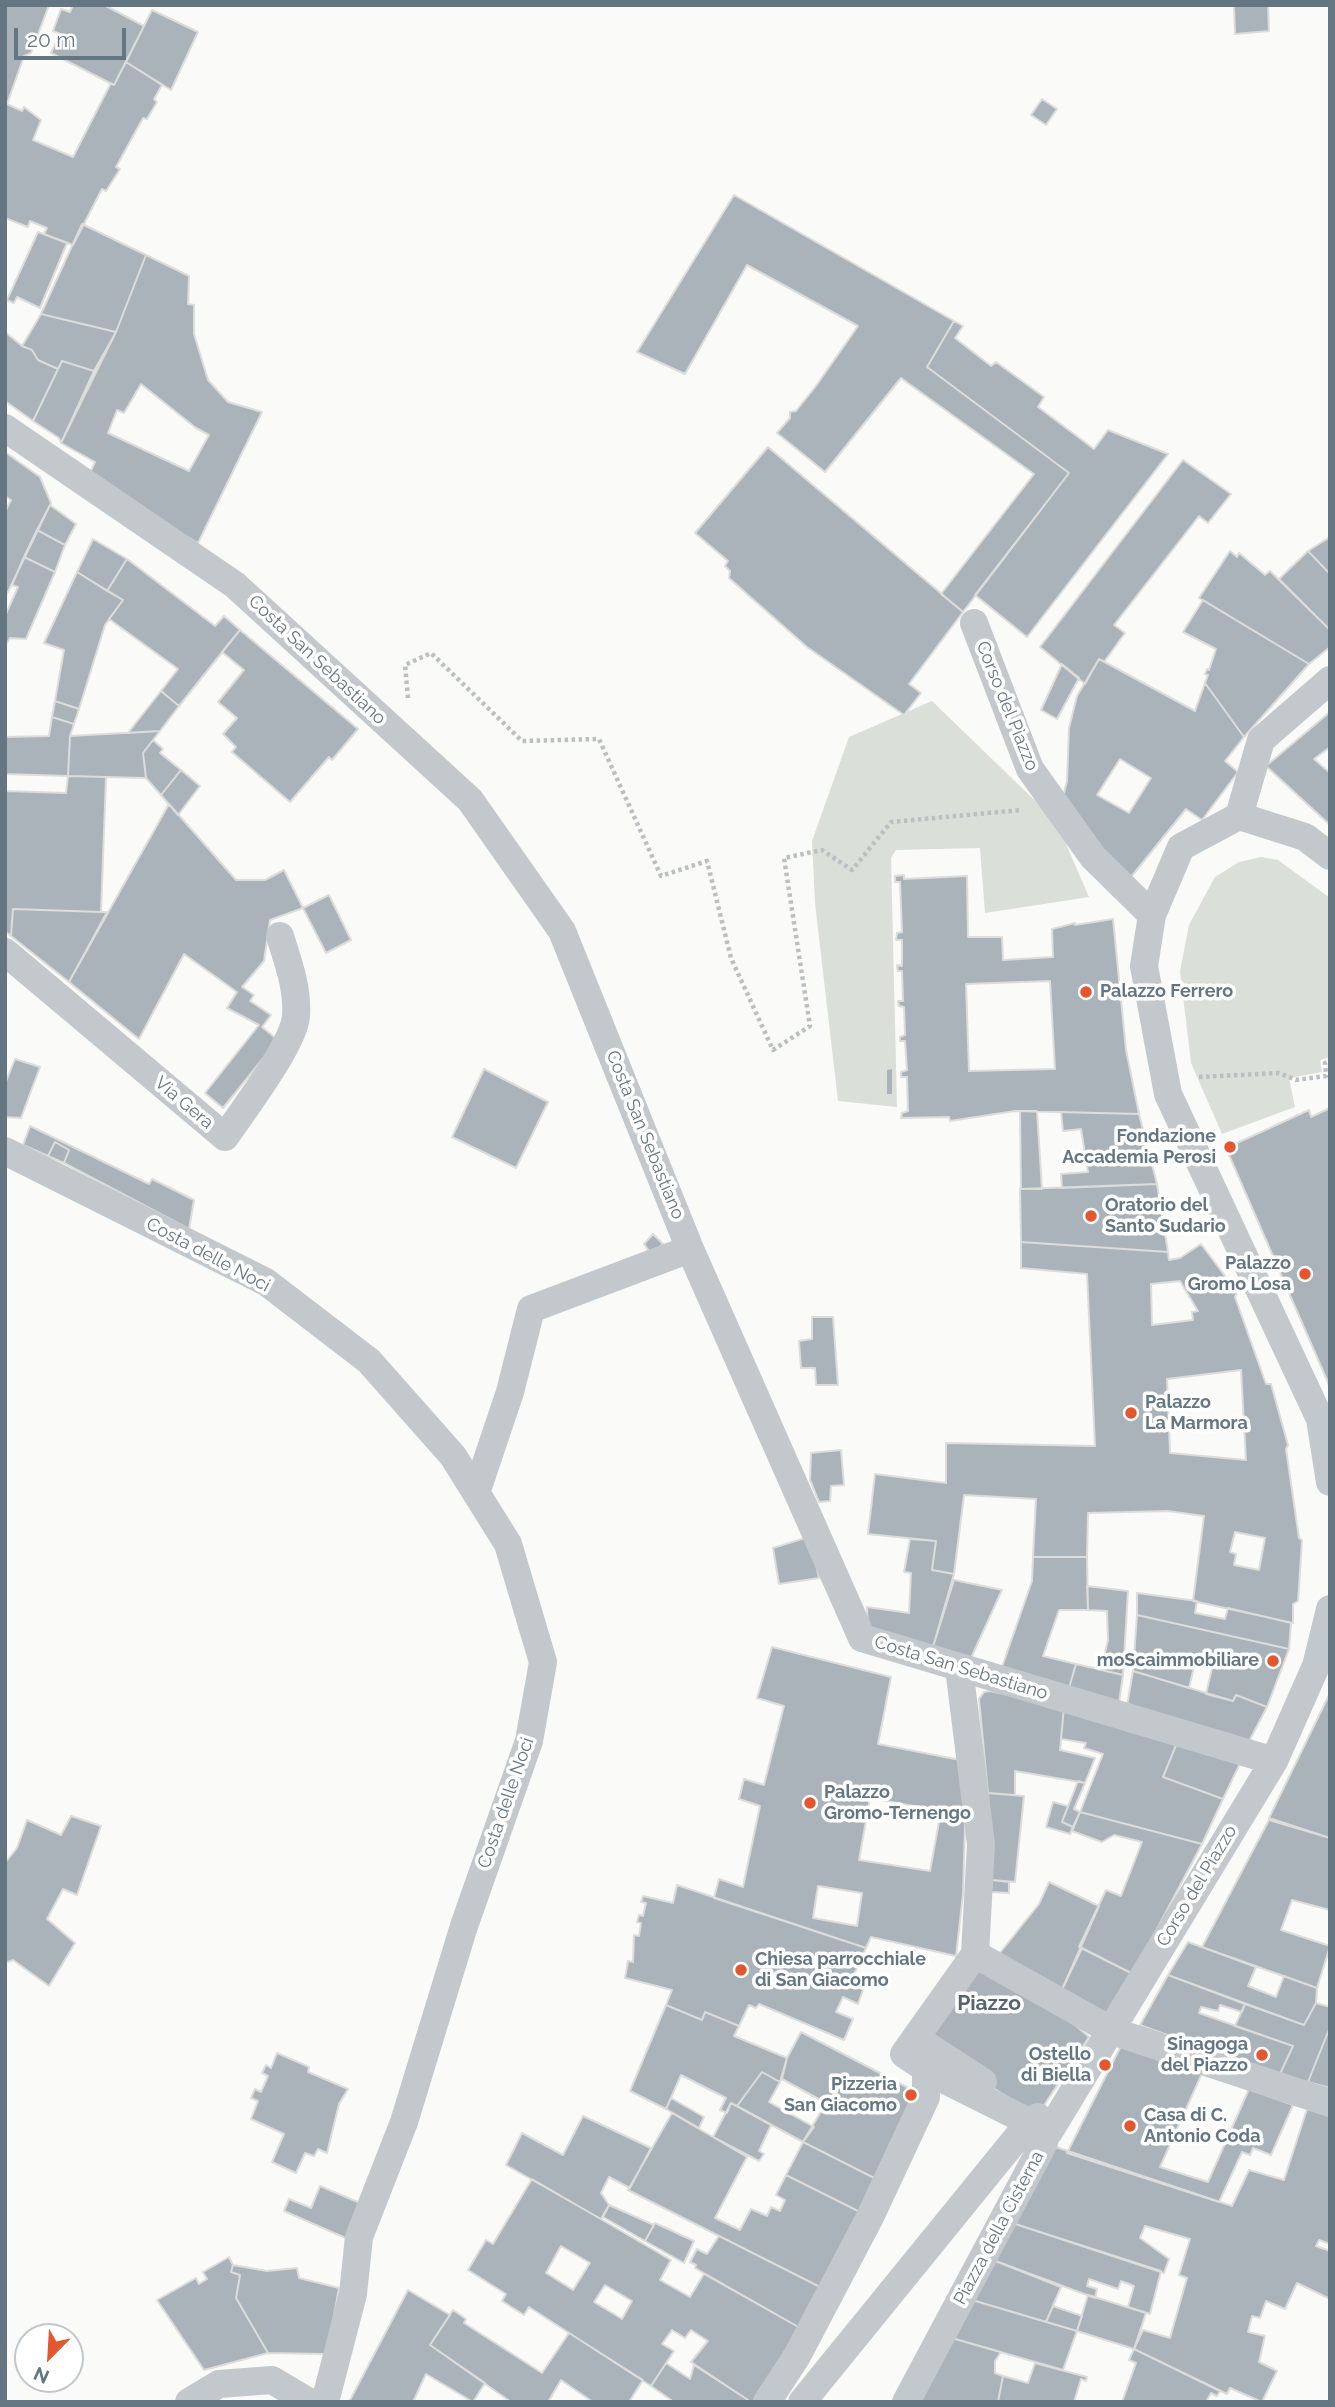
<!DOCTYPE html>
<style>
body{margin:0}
#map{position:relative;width:1335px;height:2407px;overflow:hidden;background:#fafaf8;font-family:Raleway,sans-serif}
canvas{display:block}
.frame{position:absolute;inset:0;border:7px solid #657683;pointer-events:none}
.north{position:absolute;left:14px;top:2323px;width:70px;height:70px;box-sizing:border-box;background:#fff;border:2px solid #c1c8cd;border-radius:50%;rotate:204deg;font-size:19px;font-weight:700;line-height:28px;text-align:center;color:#657683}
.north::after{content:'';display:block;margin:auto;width:24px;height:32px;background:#e4572e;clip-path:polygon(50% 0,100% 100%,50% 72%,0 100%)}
.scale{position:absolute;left:14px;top:28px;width:112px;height:32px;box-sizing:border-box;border:4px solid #657683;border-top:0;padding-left:9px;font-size:21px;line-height:24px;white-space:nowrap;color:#657683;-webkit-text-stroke:5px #fff;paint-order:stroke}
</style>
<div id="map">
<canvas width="1335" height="2407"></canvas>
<div class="frame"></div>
<div class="north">N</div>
<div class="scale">20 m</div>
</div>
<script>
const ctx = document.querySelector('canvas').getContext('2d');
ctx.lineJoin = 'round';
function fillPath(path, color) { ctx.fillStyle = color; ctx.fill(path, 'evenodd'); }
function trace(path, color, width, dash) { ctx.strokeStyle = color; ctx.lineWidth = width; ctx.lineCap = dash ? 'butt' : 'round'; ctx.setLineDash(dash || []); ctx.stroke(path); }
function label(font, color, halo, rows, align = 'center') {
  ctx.font = font + ' Raleway,sans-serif'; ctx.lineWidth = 7; ctx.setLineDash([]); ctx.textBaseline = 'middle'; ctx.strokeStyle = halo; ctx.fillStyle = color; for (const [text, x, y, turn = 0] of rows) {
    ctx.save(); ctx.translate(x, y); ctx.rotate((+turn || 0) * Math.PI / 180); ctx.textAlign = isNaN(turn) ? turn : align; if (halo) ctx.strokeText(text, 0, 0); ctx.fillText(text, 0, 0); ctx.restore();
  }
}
const green = new Path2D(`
 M932,701L1056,821L1089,897L985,913L980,848L896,850L891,858L897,1107L838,1101L815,903L812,841L849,737Z
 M1261,857L1278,860L1330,898V1057L1320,1060L1322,1072L1289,1078L1295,1107L1222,1134L1191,1063L1180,971L1189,925L1215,877L1239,862Z`);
const building = new Path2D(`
 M5,5H49L31,53L24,56L7,104L22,111L24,107L41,120L33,140L73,157L111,83L114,85L126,62L162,85L154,99L157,102L147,119L143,118L116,167L120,169L106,191L102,189L73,245L44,234L47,228L30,221L28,227L5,218Z
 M73,5H104L144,26L114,85L51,53L60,34L53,31L61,9L70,12Z
 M1234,5H1268L1269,31L1235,34Z
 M152,10L198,32L171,90L126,62Z
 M1042,99L1057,109L1046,125L1031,115Z
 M734,195L954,321L927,367L1069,473L963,612L941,594L1034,474L901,378L825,472L777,433L790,418V412L796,411L816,386L858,326L747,265L685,374L637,352Z
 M82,224L146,255L116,332L41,314Z
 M38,232L67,243L40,308L17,297L14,303L7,300Z
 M146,255L189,276L188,304L194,305V334L208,380L228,402L262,412L198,543L87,479L95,462L61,443L116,332ZM141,384L196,428L209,435L189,471L108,433L117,410L124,413Z
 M41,314L116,332L94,371L62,361L58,369L38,360L32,350L22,346Z
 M954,321L963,326L955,338L991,366L996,362L1044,397L1038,407L1094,449L1108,430L1168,454L1027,637L975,595L1069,473L927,367Z
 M5,332L22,346L32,350L38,360L58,369L33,421L5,401Z
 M62,361L94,371L61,443L59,438L33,421Z
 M768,447L963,612L909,684L921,693L904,715L807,647L729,578L730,571L725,566L728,561L695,533Z
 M5,452L40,477L51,503L5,598V512L11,500L5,496Z
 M1183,460L1231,494L1208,523L1199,516L1114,625L1125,633L1104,662L1099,659L1085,684L1040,647Z
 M50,505L76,524L65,545L37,530Z
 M37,530L65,545L55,572L24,557Z
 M1330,537V574L1308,551Z
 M93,539L127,559L107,591L77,572Z
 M1230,551L1237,557L1239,553L1265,575L1270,571L1330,630V647L1309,664L1199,598Z
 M1308,551L1330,574V630L1279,579Z
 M24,557L55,572L26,639L10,638L5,646V616L18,587L12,585Z
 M127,559L215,626L224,616L240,630L179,706L161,691L178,669L109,619L123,600L107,591Z
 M77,572L123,600L105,625L79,709L55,701L64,650L44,643Z
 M1203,600L1309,664L1244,737L1205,683L1208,675L1205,674L1207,669L1209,670L1216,649L1183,632Z
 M240,630L358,729L332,760L329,757L290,802L232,752L236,747L223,734L237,718L218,702L244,670L222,652Z
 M1099,659L1195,711L1205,683L1244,737L1225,761L1238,772L1202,820L1186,809L1131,877L1100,849L1062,801L1067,781L1069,728L1077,696ZM1120,759L1151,778L1129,813L1097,795Z
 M1062,664L1079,678L1057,719L1041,710Z
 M161,691L179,706L160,731L128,733Z
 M55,701L79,709L74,724L52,717Z
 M1330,712V747L1314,759L1330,773V825L1266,766Z
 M52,717L74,724L70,736L68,776L5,774V737L49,736Z
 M160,731L143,753L146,778L68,776L70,736Z
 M153,740L163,749L160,753L181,770L161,795L146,778L143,753Z
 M181,770L200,786L178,815L161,795Z
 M68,776L106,777L101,912L13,909L11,936L5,931L6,791L66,793Z
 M169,804L236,880H265L284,870L303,908L270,920L264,961L242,987L254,995L250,1001L271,1015L262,1027L278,1040L223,1108L205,1093L259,1025L227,1008L237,992L184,954L139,1039L69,982Z
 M904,875V879L967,876L968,937H1002L1003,960L1053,957L1052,929L1075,923V925L1113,919L1126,1050L1139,1114L1015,1111L950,1121L949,1117L901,1118L902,1113L908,1111L907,1077H901V1072L907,1070L905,1041H900V1037L905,1035L904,1007L899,1006L898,1001H903L902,971H898L897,965L902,966V940H896L897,933L902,932L900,882H895V876ZM1050,981L1055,1069L969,1071L966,984Z
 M329,895L351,940L326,953L303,908Z
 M13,909L101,912H107L69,982L11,936Z
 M15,1059L40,1067L21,1118L5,1117V1084Z
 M893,1068V1095H886V1069Z
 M484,1069L548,1102L516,1168L452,1137Z
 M1330,1108V1387L1226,1148L1309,1110L1311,1117Z
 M1020,1111H1037L1042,1189H1021Z
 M1061,1112L1139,1114L1157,1184L1062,1188L1061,1174L1088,1172L1081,1129L1063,1131Z
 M30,1126L149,1184L152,1179L194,1200L189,1229L64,1163L69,1150L55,1142L48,1156L23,1145Z
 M55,1142L69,1150L64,1163L48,1156Z
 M1157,1184L1168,1252L1021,1242L1020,1189Z
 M653,1234L663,1244L651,1254L644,1244Z
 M1021,1242L1168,1252L1169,1260L1180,1258L1201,1244L1237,1292L1235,1297L1266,1384H1271L1288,1445L1286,1449L1299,1538L1302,1540L1298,1601L1293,1604V1623L1193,1601L1204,1516L1168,1511L1088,1513L1087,1557H1033L1036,1499L964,1495L954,1574L932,1570L936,1541L868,1534L875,1474L946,1483V1443L1095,1446L1087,1274L1021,1268ZM1180,1281L1198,1311L1192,1312L1193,1320L1152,1325L1151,1284ZM1241,1370L1246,1460L1170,1453L1167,1379ZM1235,1532L1265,1538L1259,1570L1234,1565L1236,1554L1230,1552Z
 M812,1317H833L838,1385H816L815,1368H801L799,1341L812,1339Z
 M841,1450L844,1485L831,1486L830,1501L819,1502L810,1480L811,1453Z
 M808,1529L819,1578L779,1584L773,1548L805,1538Z
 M910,1539L936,1541L932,1570L954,1574L933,1647L868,1630L867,1607L909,1613L911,1573L904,1572Z
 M1033,1557H1087L1088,1610H1059L1043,1656L1076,1664L1069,1688L1002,1667L1032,1581Z
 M954,1580L1002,1590L971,1658L933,1647Z
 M1087,1586L1128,1591L1123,1675L1101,1670L1108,1640L1107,1611L1088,1610Z
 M1137,1593L1197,1601L1195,1613L1225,1619L1228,1608L1291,1623L1289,1649L1137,1615Z
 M1137,1615L1289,1649L1267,1707L1236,1695L1233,1701L1206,1694L1212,1668L1195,1663L1189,1688L1133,1671Z
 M772,1647L891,1677L878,1744L960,1760L965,1826L963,1894L956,1956L871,1937L866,1948L714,1898L719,1879L743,1887L760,1806L739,1799L744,1779L764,1785L784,1706L757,1698ZM870,1798L941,1811L930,1871L859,1860ZM818,1886L862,1893L857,1926L813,1918Z
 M1076,1664L1123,1675L1119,1703L1069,1688Z
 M1133,1671L1233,1701L1236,1695L1267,1707L1247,1745L1127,1706Z
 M990,1691L1064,1707L1060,1750L1095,1758L1085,1783L1015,1771V1795L988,1793L979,1699L984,1692Z
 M1330,1693V1838L1269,1818Z
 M1064,1707L1179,1738L1163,1777L1223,1799L1202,1844L1080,1812L1103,1754L1084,1748L1086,1743L1061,1739Z
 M1179,1738L1243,1757L1223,1799L1163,1777Z
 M1078,1781L1085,1783L1074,1809L1080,1812L1073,1827L1062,1822Z
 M988,1793L1024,1796L1015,1882L992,1880Z
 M1053,1802L1068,1806L1062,1822L1073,1827L1070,1834L1046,1827Z
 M1080,1812L1202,1844L1133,1974L1079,1947L1106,1890L1121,1896L1142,1842L1114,1835L1102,1842L1072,1831Z
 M71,1816L101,1826L77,1895L63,1889L47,1919L75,1943L49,1986L13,1960L5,1963V1863L17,1848L27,1820L61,1835Z
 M1269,1820L1330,1838V1910L1292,1900L1281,1930L1330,1946L1317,1988L1202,1947Z
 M992,1880L1009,1882V1893L991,1892Z
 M1049,1882L1099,1906L1060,1994L999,1954L1039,1904Z
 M677,1885L866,1948L851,1981L864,1987L858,2004L843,1997L836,2012L853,2019L844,2040L759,2004L756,2008L749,2005L739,2026L705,2012L702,2020L666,2005L672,1990L625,1978L628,1961L633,1962L634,1935L639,1936L641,1923L637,1922L639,1915L643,1916L646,1903L641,1902L643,1896L673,1903Z
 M1188,1942L1256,1967L1248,1986L1276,1997L1284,1976L1317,1988L1316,2003L1304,2025L1168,1975Z
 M1082,1948L1133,1974L1108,2018L1060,1994Z
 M977,1967L1075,2025L1089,2037L1037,2116L926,2045Z
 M1168,1975L1245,2004L1242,2012L1220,2005L1218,2011L1201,2007L1199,2013L1293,2046L1279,2076L1140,2025Z
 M1316,2003L1330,2007V2027L1308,2082L1279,2076L1293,2046L1235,2026L1245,2004L1304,2025Z
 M666,2005L702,2020L705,2012L739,2026L734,2036L787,2058L780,2082L762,2072L737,2106L731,2103L727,2113L720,2110L726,2098L681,2075L666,2109L630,2091Z
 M1330,2027V2088L1308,2082Z
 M801,2032L926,2097L886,2184L803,2142L826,2103L782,2079L787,2058Z
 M1123,2042L1203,2071L1160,2167L1208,2182L1249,2089L1293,2105L1271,2155L1253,2148L1250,2155L1242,2152L1219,2202L1067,2153Z
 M277,2053L309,2067L308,2072L348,2089L339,2104L327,2153L318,2149L314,2156L305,2153L296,2173L272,2162L284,2134L251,2119L258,2101L251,2098L255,2089L261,2092L268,2076L262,2073L266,2065L271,2068Z
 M762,2072L780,2082L769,2102L814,2127L803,2142L737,2106Z
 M671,2098L704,2117L699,2128L666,2109Z
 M731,2103L771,2125L759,2151L764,2154L759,2161L713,2137Z
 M1307,2109L1330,2116V2244L1319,2240L1316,2246L1330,2251V2299L1297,2283L1285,2309L1266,2301L1260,2318L1252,2316L1248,2332L1265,2336L1259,2362L1277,2371L1262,2402L1230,2388L1227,2394L1134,2349L1143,2330L1170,2338L1187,2278L1179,2275L1190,2239L1145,2226L1140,2238L1169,2259L1164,2273L1003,2220L1044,2143L1232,2206L1249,2170L1284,2180Z
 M672,2113L747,2157L715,2218L740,2230L751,2209L767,2216L771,2207L780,2211L785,2200L776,2195L786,2175L870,2217L830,2292L628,2190Z
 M583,2116L651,2148L630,2188L609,2177L601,2193L609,2205L601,2219L506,2165L522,2133L563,2155Z
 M803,2142L886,2184L870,2217L786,2175Z
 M532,2179L671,2260L660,2280L690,2297L704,2274L809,2333L767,2402H751L691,2362L708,2341L691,2330L685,2338L672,2330L662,2344L674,2351L651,2386L529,2307L524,2315L502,2301L506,2294L468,2270L486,2240L493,2244ZM561,2246L590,2263L573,2290L546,2273ZM605,2285L632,2301L622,2319L594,2302Z
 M320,2186L360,2203L348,2239L284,2211L289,2199L311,2208Z
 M609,2205L654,2225L645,2241L603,2217Z
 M1003,2220L1161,2271L1150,2314L1128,2307L1134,2286L1121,2281L1118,2289L1089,2279L1087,2286L1097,2289L1095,2298L985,2257Z
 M655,2223L694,2241L684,2263L645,2241Z
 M719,2236L830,2292L809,2333L695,2268L696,2265L690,2262L697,2249L707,2254Z
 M229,2257L233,2265L231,2272L240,2275L236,2298L268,2353L204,2370L157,2300L196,2278L199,2284L207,2279L203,2272Z
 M985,2257L1061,2287L1046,2322L962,2297Z
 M233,2265L267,2271L297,2268L299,2278L339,2288L327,2354L268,2353L236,2298L240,2275L231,2272Z
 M408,2290L450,2315L430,2345L485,2383L473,2402L426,2374L413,2402H349Z
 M1088,2295L1146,2313L1134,2349L1077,2331Z
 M962,2297L1077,2331L1063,2370L941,2335Z
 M1053,2306L1082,2316L1077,2331L1046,2322Z
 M453,2310L466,2319L464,2323L542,2373L569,2333L643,2380L629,2402H593L561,2380L548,2402H511L430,2345Z
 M941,2335L1001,2352L995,2361V2373L1003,2376L998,2402H905Z
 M1134,2349L1220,2391L1217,2396L1211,2393L1206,2402H1122L1136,2363L1129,2360Z
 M666,2363L690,2379L694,2365L751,2402H674L651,2386Z
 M1035,2363L1087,2377L1086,2381L1081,2379L1074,2402H998L1003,2376L1028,2383Z`);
const path = new Path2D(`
 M408,698L405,665L431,653L522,741L599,739L661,876L707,861L731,958L773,1050L810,1026L784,858L822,850L852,870L891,822L1021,810
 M1199,1077L1279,1073L1296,1080L1326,1076L1325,1063L1330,1061`);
const street = new Path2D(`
 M5,428L235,585L470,800L562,931L690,1249L862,1638L1274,1761
 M974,623L1030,769L1093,857L1152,915
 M1239,816L1181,847L1152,915L1144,966L1168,1094L1320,1419L1330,1482
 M1239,816L1261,740L1330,680
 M1239,816L1305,837L1330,856
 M5,952L225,1137C242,1112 294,1044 296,1016C298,988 288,962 280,936
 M5,1151L266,1282L369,1361L453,1456L508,1544L543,1662L529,1741L464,1926L404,2122L359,2237L353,2294L325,2402
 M476,1493L510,1392L531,1309L690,1249
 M959,1668L981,1844L975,1954L1112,2031L1330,2103
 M975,1954L904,2054L937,2076L1049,2132L1274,1761L1316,1666L1330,1609
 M926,2045L983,2082
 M189,2402L219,2384L272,2380L309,2402
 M767,2402L797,2356L870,2217L926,2097V2055
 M802,2402L1028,2124
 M906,2402L1044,2143L1046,2131L1038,2117`);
const markers = [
 [1086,992,7,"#e4572e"],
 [1230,1147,7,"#e4572e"],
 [1091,1216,7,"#e4572e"],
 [1305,1274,7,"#e4572e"],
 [1131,1413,7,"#e4572e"],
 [1273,1661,7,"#e4572e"],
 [810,1803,7,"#e4572e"],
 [741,1970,7,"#e4572e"],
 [1262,2055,7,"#e4572e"],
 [1105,2065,7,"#e4572e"],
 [911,2095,7,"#e4572e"],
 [1130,2126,7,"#e4572e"]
];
const streetNames = [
 ["Costa San Sebastiano",317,660,43],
 ["Corso del Piazzo",1007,706,68],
 ["Via Gera",184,1103,40],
 ["Costa San Sebastiano",645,1135,68],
 ["Costa delle Noci",208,1255,28],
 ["Costa San Sebastiano",961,1668,17],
 ["Costa delle Noci",506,1803,-71],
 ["Corso del Piazzo",1197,1886,-59],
 ["Piazza della Cisterna",999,2228,-62]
];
const poiNames = [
 ["Palazzo Ferrero",1100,992],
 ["Fondazione",1216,1137,"right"],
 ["Accademia Perosi",1216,1158,"right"],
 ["Oratorio del",1105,1206],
 ["Santo Sudario",1105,1227],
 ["Palazzo",1291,1264,"right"],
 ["Gromo Losa",1291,1285,"right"],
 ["Palazzo",1145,1403],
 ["La Marmora",1145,1424],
 ["moScaimmobiliare",1259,1661,"right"],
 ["Palazzo",824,1793],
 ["Gromo-Ternengo",824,1814],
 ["Chiesa parrocchiale",755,1960],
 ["di San Giacomo",755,1981],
 ["Sinagoga",1248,2045,"right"],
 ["del Piazzo",1248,2066,"right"],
 ["Ostello",1091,2055,"right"],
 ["di Biella",1091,2076,"right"],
 ["Pizzeria",897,2085,"right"],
 ["San Giacomo",897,2106,"right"],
 ["Casa di C.",1144,2116],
 ["Antonio Coda",1144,2137]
];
const quarterNames = [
 ["Piazzo",989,2004]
];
fillPath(green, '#dadfd7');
fillPath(building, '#aab3b9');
trace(building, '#dcdcda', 2);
trace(path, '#bbbfc2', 4.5, [3.5, 3.5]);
trace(street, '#c3c8cc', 28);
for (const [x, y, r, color] of markers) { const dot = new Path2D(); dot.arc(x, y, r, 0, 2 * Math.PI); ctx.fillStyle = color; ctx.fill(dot); trace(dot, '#fff', 2.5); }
label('18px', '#657683', '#fff', streetNames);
label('bold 18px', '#657683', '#fff', poiNames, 'left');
label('bold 21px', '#57646e', '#fff', quarterNames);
</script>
